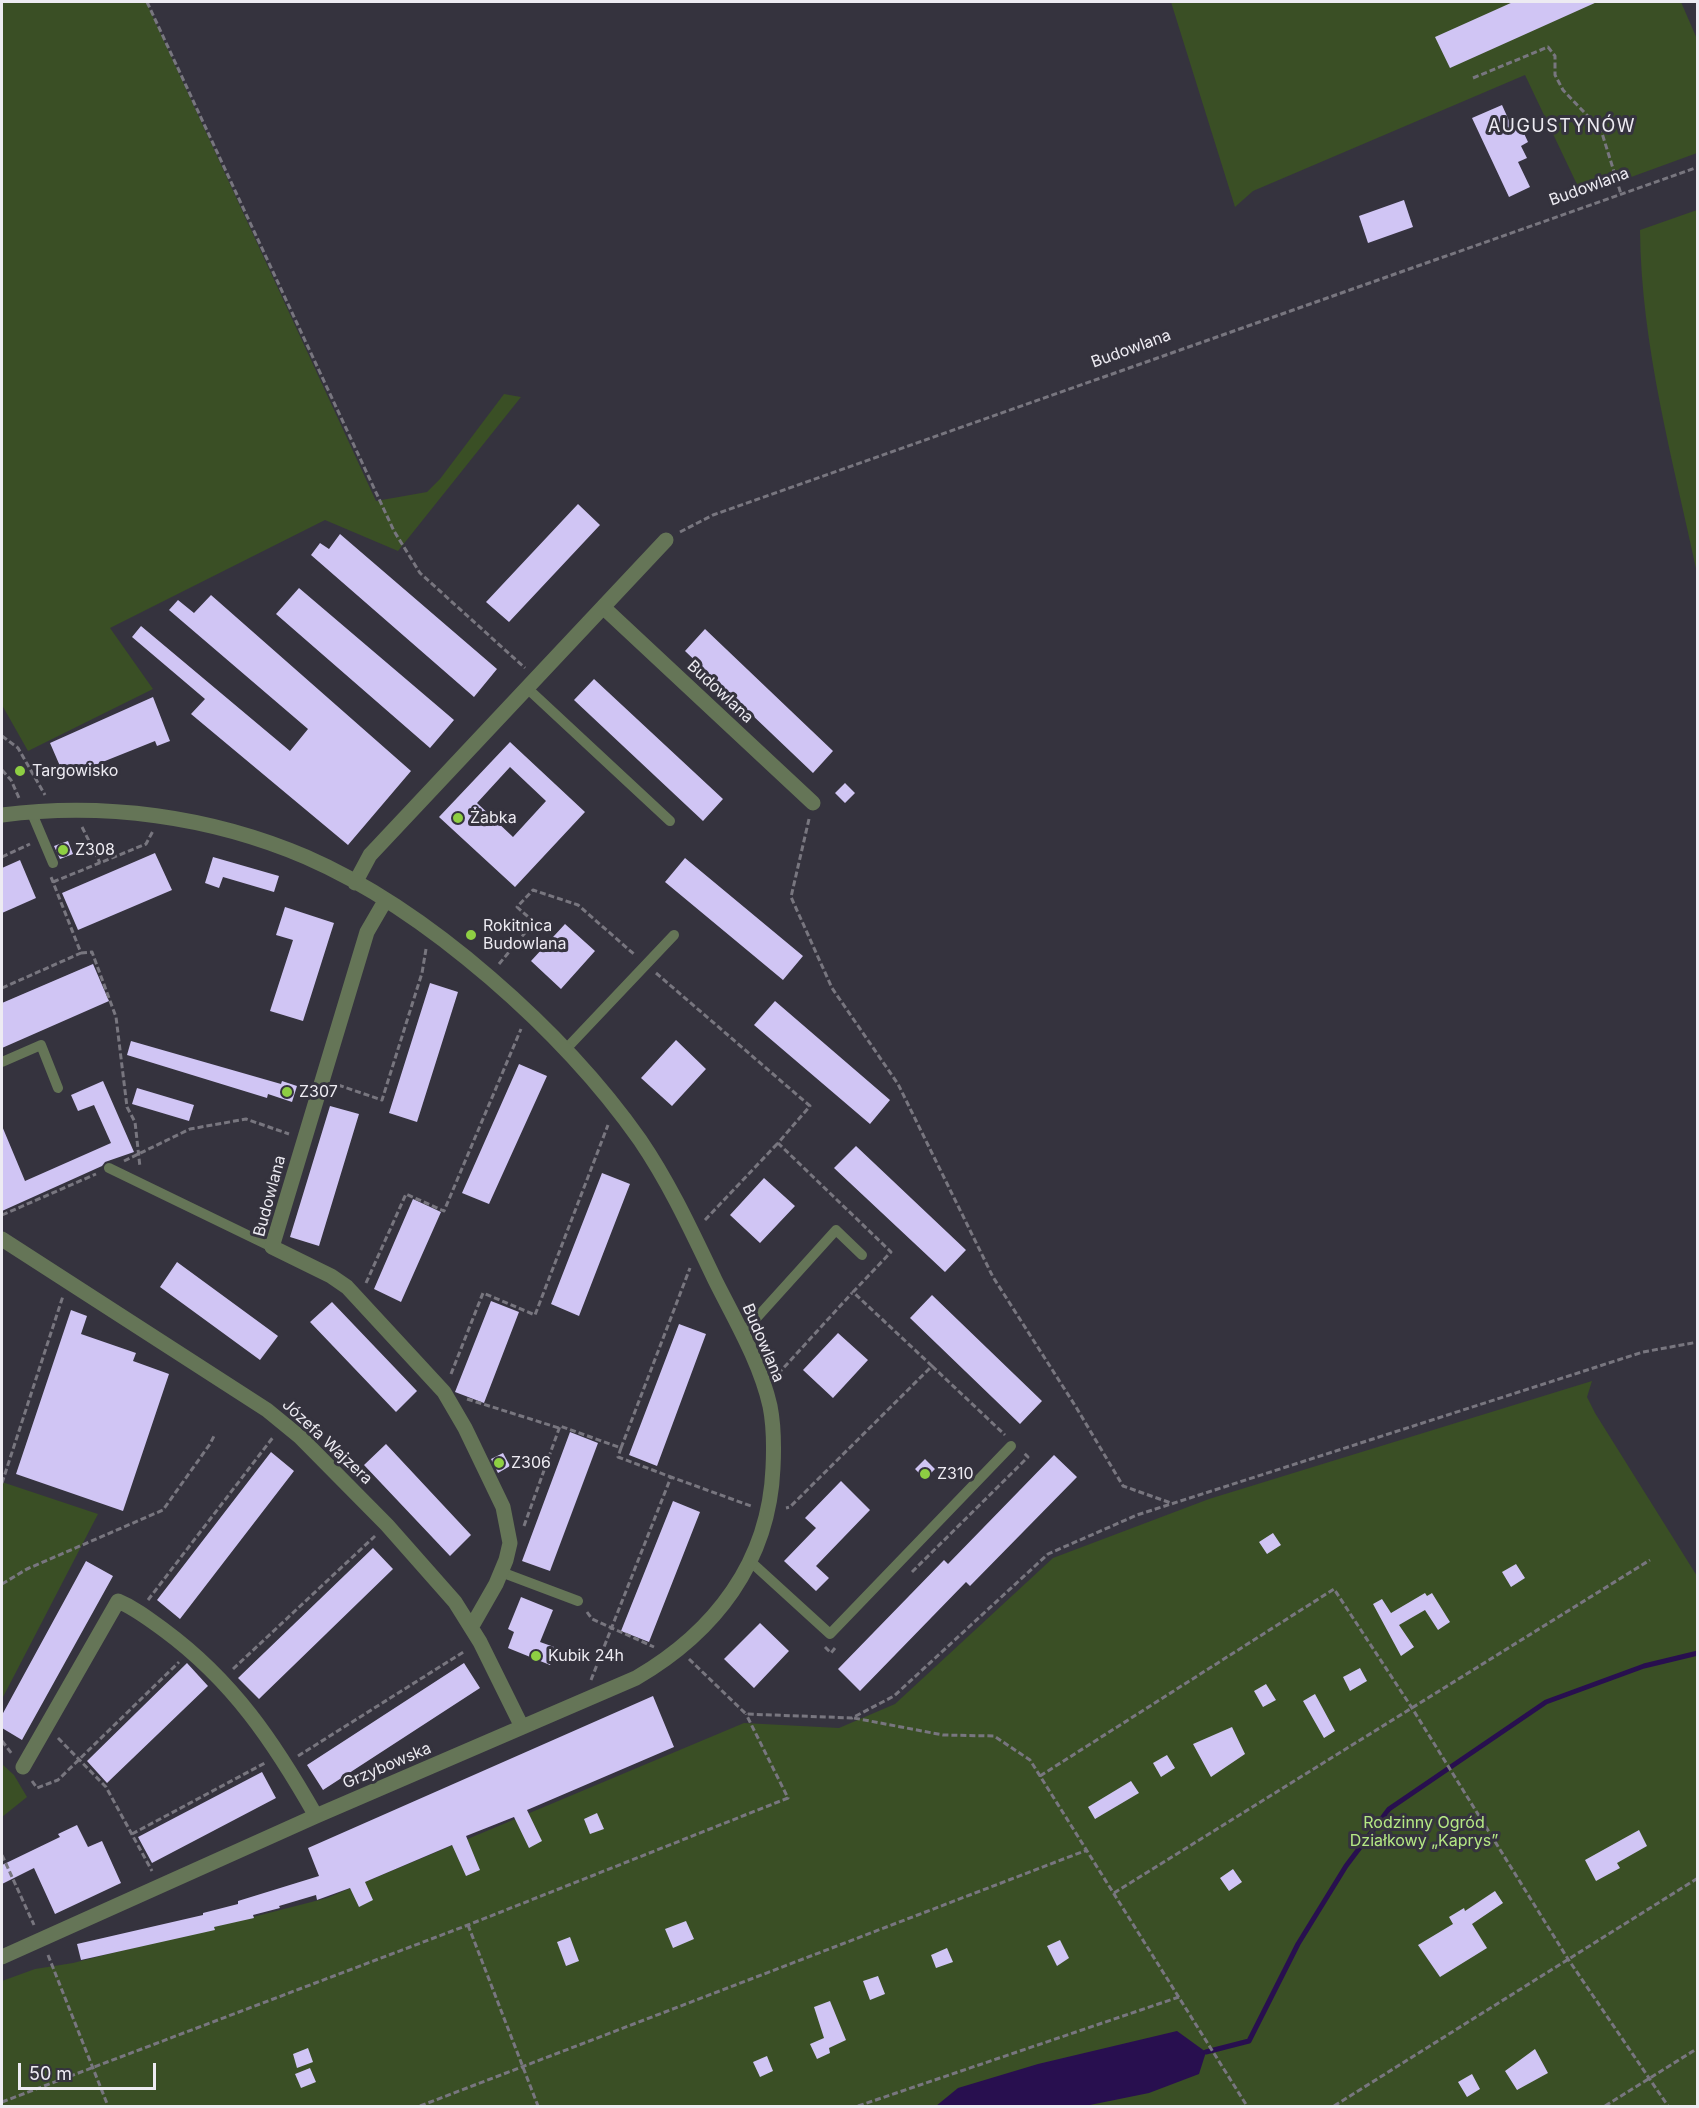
<!DOCTYPE html>
<meta charset="utf-8">
<style>
body{margin:0}
#map{position:relative;width:1699px;height:2108px;overflow:hidden;background:#35333e;font-family:Inter,sans-serif}
canvas{display:block}
.frame{position:absolute;inset:0;border:3px solid #edebf2;pointer-events:none}
.scale{position:absolute;left:18px;top:2063px;width:138px;height:27px;box-sizing:border-box;border:3px solid #edebf2;border-top:0;padding-left:8px;font-size:18px;line-height:21px;white-space:nowrap;color:#edebf2;-webkit-text-stroke:4px #35333e;paint-order:stroke}
</style>
<div id="map">
<canvas width="1699" height="2108"></canvas>
<div class="frame"></div>
<div class="scale">50 m</div>
</div>
<script>
const ctx = document.querySelector('canvas').getContext('2d');
ctx.lineJoin = 'round';
function fillPath(path, color) { ctx.fillStyle = color; ctx.fill(path, 'evenodd'); }
function trace(path, color, width, dash) { ctx.strokeStyle = color; ctx.lineWidth = width; ctx.lineCap = dash ? 'butt' : 'round'; ctx.setLineDash(dash || []); ctx.stroke(path); }
function label(font, color, halo, rows, align = 'center') {
  ctx.font = font + ' Inter,sans-serif'; ctx.lineWidth = 6; ctx.setLineDash([]); ctx.textBaseline = 'middle'; ctx.strokeStyle = halo; ctx.fillStyle = color; for (const [text, x, y, turn = 0] of rows) {
    ctx.save(); ctx.translate(x, y); ctx.rotate((+turn || 0) * Math.PI / 180); ctx.textAlign = isNaN(turn) ? turn : align; if (halo) ctx.strokeText(text, 0, 0); ctx.fillText(text, 0, 0); ctx.restore();
  }
}
const green = new Path2D(`
 M2,2H146L376,501L427,492L440,479L504,394L521,397L398,551L325,520L110,628L153,689L28,751L2,705Z
 M1171,2H1681L1697,39V153L1582,195L1525,75L1253,191L1235,207Z
 M1697,210H1698L1697,573C1673,460 1641,346 1640,230Z
 M1592,1381L1587,1397L1595,1413L1697,1576V2106H2V1981L35,1969L73,1963L327,1898L744,1723L839,1728L895,1704L1053,1558L1209,1499Z
 M2,1482L98,1514L2,1699Z
 M2,1764L14,1775L27,1797L2,1817Z`);
const water = new Path2D(`
 M1177,2031L1206,2052L1199,2074L1149,2093L1085,2106H936L958,2088L1038,2064Z`);
const stream = new Path2D(`
 M1206,2052L1249,2041L1298,1944L1346,1866L1389,1809L1546,1702L1644,1666L1698,1653`);
const building = new Path2D(`
 M1513,2H1597L1450,68L1435,37Z
 M1502,105L1511,125L1521,127L1528,142L1521,146L1527,158L1518,162L1530,187L1509,197L1472,118Z
 M1404,200L1413,227L1368,243L1359,216Z
 M578,504L600,525L509,622L486,602Z
 M340,534L497,669L474,697L311,555L320,543L329,549Z
 M299,588L454,720L430,748L276,614Z
 M211,595L411,771L348,845L191,714L205,699L132,637L141,626L290,751L308,729L169,610L178,600L194,613Z
 M705,629L833,751L813,773L685,651Z
 M594,679L723,799L703,821L574,700Z
 M153,697L170,741L157,746L155,741L90,767L91,770L79,776L75,768L63,773L50,743Z
 M510,742L585,812L515,887L439,817ZM510,767L546,801L513,837L477,803Z
 M845,783L855,793L845,803L835,793Z
 M68,841L73,854L60,859L54,846Z
 M155,853L172,890L78,930L62,893Z
 M213,857L279,876L274,892L223,877L219,888L205,883Z
 M685,858L803,956L783,980L665,882Z
 M20,860L36,898L2,913V868Z
 M285,907L334,923L303,1021L270,1011L293,940L276,935Z
 M565,924L595,951L561,989L531,961Z
 M93,964L109,1001L2,1048V1003Z
 M430,983L458,992L417,1122L389,1113Z
 M775,1001L890,1100L870,1124L754,1025Z
 M676,1040L706,1069L672,1106L641,1078Z
 M131,1041L281,1084L282,1081L297,1086L292,1102L268,1094L267,1098L127,1055Z
 M519,1064L547,1076L489,1204L462,1193Z
 M103,1081L134,1152L105,1162L102,1166L2,1211V1126L25,1181L111,1143L94,1105L78,1111L71,1095Z
 M137,1088L194,1105L189,1121L132,1104Z
 M330,1106L359,1114L319,1246L290,1237Z
 M856,1146L966,1250L945,1272L834,1168Z
 M602,1173L630,1184L579,1316L551,1304Z
 M764,1178L795,1206L760,1243L730,1215Z
 M413,1199L441,1212L401,1302L374,1289Z
 M177,1262L278,1336L260,1360L160,1287Z
 M932,1295L1042,1401L1020,1424L910,1318Z
 M491,1301L519,1312L484,1403L455,1392Z
 M332,1302L417,1391L396,1412L310,1322Z
 M71,1310L87,1316L81,1334L136,1353L133,1361L169,1374L123,1511L16,1474Z
 M679,1324L706,1334L657,1466L629,1455Z
 M838,1333L868,1360L833,1398L803,1370Z
 M570,1432L598,1443L550,1571L522,1561Z
 M386,1444L471,1535L450,1556L364,1465Z
 M271,1452L294,1471L180,1619L157,1600Z
 M503,1453L510,1466L498,1473L491,1459Z
 M1054,1455L1077,1477L970,1586L966,1582L860,1691L838,1669L944,1560L948,1564Z
 M925,1459L935,1469L925,1479L915,1469Z
 M841,1481L870,1510L816,1566L829,1578L816,1591L784,1561L816,1528L805,1518Z
 M673,1501L700,1512L649,1642L621,1631Z
 M1273,1533L1281,1545L1267,1554L1259,1542Z
 M373,1548L393,1569L259,1699L238,1678Z
 M86,1561L113,1576L22,1740L2,1728V1715Z
 M1516,1564L1525,1578L1511,1587L1502,1572Z
 M1425,1593L1427,1596L1432,1593L1450,1622L1438,1630L1425,1610L1399,1625L1414,1647L1401,1656L1373,1604L1382,1599L1391,1613Z
 M521,1597L553,1610L540,1642L557,1648L550,1665L508,1648L514,1632L508,1629Z
 M760,1623L789,1651L754,1688L724,1659Z
 M187,1663L208,1686L107,1783L87,1761Z
 M464,1663L480,1688L323,1790L307,1765Z
 M1360,1668L1367,1681L1350,1691L1343,1677Z
 M1266,1684L1276,1700L1263,1707L1254,1691Z
 M1315,1694L1335,1731L1324,1738L1303,1701Z
 M653,1696L674,1747L527,1810L542,1841L529,1848L514,1817L466,1836L480,1870L466,1876L452,1845L365,1882L373,1900L359,1907L350,1888L317,1900L316,1895L279,1906L280,1908L253,1915L254,1918L214,1927L215,1930L81,1960L77,1944L203,1915V1913L238,1904V1901L319,1876L308,1848Z
 M1232,1727L1245,1754L1211,1777L1193,1744Z
 M1167,1755L1175,1768L1161,1777L1153,1763Z
 M262,1772L276,1798L152,1863L138,1837Z
 M1131,1781L1139,1793L1095,1819L1088,1807Z
 M597,1813L604,1829L590,1834L584,1819Z
 M77,1825L88,1847L102,1841L121,1883L55,1914L34,1868L2,1884V1865L60,1837L58,1834Z
 M1639,1830L1647,1846L1617,1863L1620,1868L1596,1881L1585,1860Z
 M1233,1869L1242,1882L1229,1891L1220,1878Z
 M1495,1891L1503,1903L1472,1924L1487,1948L1440,1977L1418,1945L1453,1924L1449,1917L1464,1908L1465,1911Z
 M686,1921L694,1939L673,1948L665,1929Z
 M570,1937L579,1961L566,1966L557,1942Z
 M1060,1940L1069,1958L1057,1966L1047,1946Z
 M947,1948L953,1962L936,1968L931,1955Z
 M878,1976L885,1994L870,2000L863,1981Z
 M830,2001L846,2040L829,2048L830,2053L817,2059L810,2044L824,2038L814,2007Z
 M308,2048L313,2062L297,2068L293,2054Z
 M1535,2049L1548,2073L1517,2090L1505,2071Z
 M767,2056L773,2071L760,2077L753,2062Z
 M310,2068L316,2082L301,2088L295,2074Z
 M1472,2074L1480,2089L1467,2097L1458,2082Z`);
const path = new Path2D(`
 M147,2L394,531L420,573L525,668
 M1473,78L1548,47L1555,56V75L1563,90L1601,130L1621,194
 M680,532L713,515L1698,167
 M2,736L18,748L45,795
 M2,770L11,780L19,798
 M809,819L791,897L832,988L898,1084L993,1277L1076,1407L1123,1486L1171,1503
 M82,827L100,863
 M2,857L30,844
 M53,882L146,844L153,831
 M81,953L92,952L116,1017L127,1107L135,1122L140,1167
 M499,964L534,922L517,907L533,890L578,905L635,955
 M656,973L810,1106L778,1143L891,1252L853,1292L932,1366L790,1507L786,1508
 M2,988L81,953L51,877
 M338,1085L382,1100L422,973L426,949
 M124,1161L190,1129L246,1119L289,1134
 M2,1215L96,1174
 M705,1220L778,1143
 M366,1283L406,1194L444,1211L521,1029
 M932,1366L1005,1435
 M451,1374L483,1293L535,1315L608,1125
 M778,1374L852,1293
 M467,1399L559,1428
 M621,1448L690,1268
 M2,1483L63,1296
 M524,1526L560,1426L621,1448L618,1457L671,1477
 M912,1572L1028,1457L1023,1452
 M2,1584L27,1569L163,1510L210,1444L215,1434
 M148,1600L274,1436
 M587,1612L592,1619L654,1647
 M825,1647L831,1653L835,1648
 M689,1659L746,1714L852,1718L894,1696L1048,1554L1137,1515L1643,1352L1698,1342
 M233,1669L375,1536
 M591,1680L671,1477L751,1506
 M854,1718L943,1735L994,1736L1030,1760L1247,2106
 M58,1738L106,1787L152,1871
 M2,1741L12,1754
 M298,1756L465,1651
 M1040,1776L1334,1589L1412,1708L1568,1959L1668,2106
 M32,1781L37,1788L58,1780L179,1662
 M132,1834L265,1763
 M2,1855L34,1925
 M1114,1893L1650,1560
 M468,1925L538,2106
 M48,1955L108,2106
 M2,2102L468,1925L788,1798L746,1714
 M420,2106L1087,1850
 M858,2106L1179,1997
 M1334,2106L1698,1878
 M1605,2106L1698,2048`);
const service = new Path2D(`
 M527,688L670,821
 M31,811L53,863
 M565,1050L674,935
 M2,1062L41,1045L58,1088
 M109,1168L272,1247
 M742,1334L836,1230L862,1255
 M751,1562L830,1634L1011,1446
 M501,1572L578,1601`);
const minor = new Path2D(`
 M603,607L813,803
 M2,815C104,802 210,816 306,857C428,910 564,1032 640,1140C670,1184 692,1232 715,1280C735,1320 760,1362 770,1406C774,1426 774,1448 773,1468C769,1562 715,1632 636,1678L316,1816L2,1957
 M355,883L370,855L666,540
 M385,901L367,932L272,1247L331,1276L347,1287L444,1392L465,1428L503,1507L510,1543L506,1560L496,1584L472,1626
 M2,1239L267,1410L300,1437L387,1525L455,1602L480,1642L522,1727
 M23,1767L118,1601C135,1608 149,1619 164,1630C233,1681 274,1742 316,1816`);
const markers = [
 [20,771,6,"#8ece43"],
 [458,818,6,"#8ece43"],
 [63,850,6,"#8ece43"],
 [471,935,6,"#8ece43"],
 [287,1092,6,"#8ece43"],
 [499,1463,6,"#8ece43"],
 [925,1474,6,"#8ece43"],
 [536,1656,6,"#8ece43"]
];
const streetNames = [
 ["Budowlana",1589,187,-20],
 ["Budowlana",1131,349,-20],
 ["Budowlana",720,692,43],
 ["Budowlana",270,1196,-75],
 ["Budowlana",763,1343,67],
 ["Józefa Wajzera",327,1442,43],
 ["Grzybowska",387,1766,-23]
];
const poiNames = [
 ["Targowisko",32,771],
 ["Żabka",470,818],
 ["Z308",75,850],
 ["Rokitnica",483,926],
 ["Budowlana",483,944],
 ["Z307",299,1092],
 ["Z306",511,1463],
 ["Z310",937,1474],
 ["Kubik 24h",548,1656]
];
const parkNames = [
 ["Rodzinny Ogród",1424,1823],
 ["Działkowy „Kaprys”",1424,1841]
];
const neighbourhoodNames = [
 ["AUGUSTYNÓW",1562,127]
];
fillPath(green, '#3a4f25');
fillPath(water, '#280f4f');
trace(stream, '#280f4f', 5);
fillPath(building, '#d0c5f4');
trace(path, '#78767f', 3, [6, 3]);
trace(service, '#657557', 10);
trace(minor, '#657557', 15);
for (const [x, y, r, color] of markers) { const dot = new Path2D(); dot.arc(x, y, r, 0, 2 * Math.PI); ctx.fillStyle = color; ctx.fill(dot); trace(dot, '#35333e', 2); }
label('16px', '#edebf2', '#35333e', streetNames);
label('16px', '#edebf2', '#35333e', poiNames, 'left');
label('16px', '#b5e884', '#35333e', parkNames);
ctx.letterSpacing = '1.5px';
label('18px', '#edebf2', '#35333e', neighbourhoodNames);
ctx.letterSpacing = '0px';
</script>
